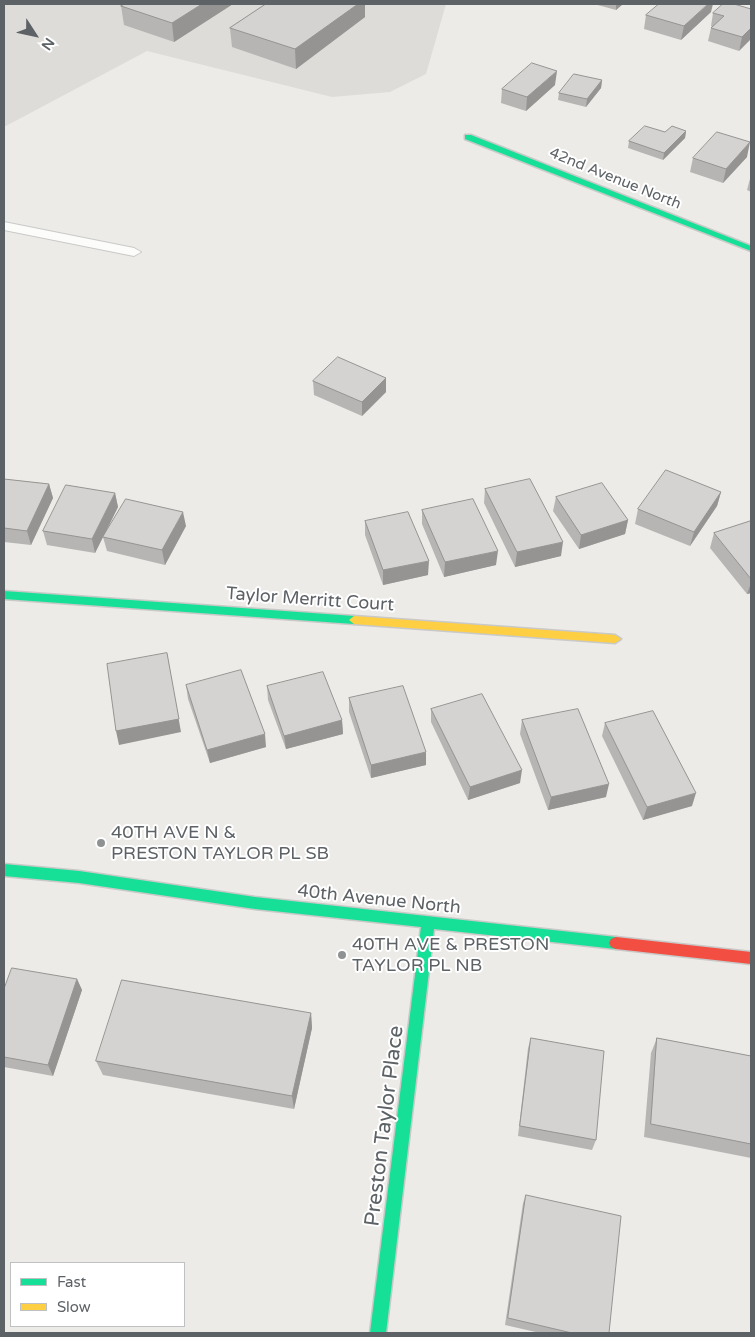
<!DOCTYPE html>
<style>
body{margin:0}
#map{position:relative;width:755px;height:1337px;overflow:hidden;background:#edebe7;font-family:"Varela Round",sans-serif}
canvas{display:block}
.frame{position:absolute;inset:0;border:5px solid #5d6266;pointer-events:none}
.legend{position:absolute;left:10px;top:1262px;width:175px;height:65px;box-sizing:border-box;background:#fff;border:1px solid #bec0c2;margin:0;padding:6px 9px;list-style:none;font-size:15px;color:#5d6266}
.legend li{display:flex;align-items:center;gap:10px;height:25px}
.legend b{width:25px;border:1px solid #bec0c2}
.north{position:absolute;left:10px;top:10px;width:50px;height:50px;-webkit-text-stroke:4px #fff;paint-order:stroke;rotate:125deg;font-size:14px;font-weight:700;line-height:20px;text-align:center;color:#5d6266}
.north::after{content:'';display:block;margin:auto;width:18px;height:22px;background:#5d6266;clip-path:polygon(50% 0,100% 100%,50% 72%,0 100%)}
</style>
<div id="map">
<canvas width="755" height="1337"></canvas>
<div class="frame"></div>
<ul class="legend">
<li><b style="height:6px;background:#16e098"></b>Fast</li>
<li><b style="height:6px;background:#ffcf43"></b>Slow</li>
</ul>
<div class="north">N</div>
</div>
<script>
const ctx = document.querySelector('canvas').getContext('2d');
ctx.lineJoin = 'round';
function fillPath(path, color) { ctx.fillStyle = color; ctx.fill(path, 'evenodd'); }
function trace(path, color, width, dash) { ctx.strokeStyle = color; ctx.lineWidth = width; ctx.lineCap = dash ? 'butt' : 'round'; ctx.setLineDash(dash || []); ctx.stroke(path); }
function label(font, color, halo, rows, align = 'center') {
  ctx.font = font + ' "Varela Round",sans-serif'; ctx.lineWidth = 4; ctx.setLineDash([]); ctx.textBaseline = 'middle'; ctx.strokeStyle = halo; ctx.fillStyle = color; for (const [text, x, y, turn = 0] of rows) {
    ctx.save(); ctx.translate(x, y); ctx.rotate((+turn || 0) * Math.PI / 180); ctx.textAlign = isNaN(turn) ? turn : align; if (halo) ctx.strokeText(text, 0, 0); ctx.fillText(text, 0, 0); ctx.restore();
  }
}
const industrial = new Path2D(`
 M4,4H446L426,74L390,92L332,97L147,51L4,127Z`);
const lane = new Path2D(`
 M4,222L134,248L141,252L134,256L4,230Z`);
const fast = new Path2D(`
 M465,135H471L751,246V251L465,139Z
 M4,591L354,616L359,620L354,624L4,599Z
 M4,864L79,871L255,897L616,937L621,939L623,943L621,947L616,949L434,929L386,1333H370L421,927L255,909L79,883L4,876Z`);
const slow = new Path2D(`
 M354,616L615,635L621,639L615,643L354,624L349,620Z`);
const jam = new Path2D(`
 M616,937L751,952V964L616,949L611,947L609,943L611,939Z`);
const wall = new Path2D(`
 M233,4L174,42L124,25L121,6Z
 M266,4H365V17L296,69L232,47L230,28Z
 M594,4H623L616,10Z
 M751,9L739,51L708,41L711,28L712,27L711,26L713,13Z
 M711,12L681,40L644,29L646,15Z
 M602,80L601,88L586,107L558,100L559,93Z
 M555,85L526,111L501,103L502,89Z
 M686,131L685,138L663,160L628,148L629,141L665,132Z
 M747,157L723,183L690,172L693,158Z
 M751,175V192L747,190Z
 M386,378V392L362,416L314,395L313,381Z
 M4,479L49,484L53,498L31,545L4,542Z
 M485,489L561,556L515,567L484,503Z
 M721,492L717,506L690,546L635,524L638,509Z
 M115,493L118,507L104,536L186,526L165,565L107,551L103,537L95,553L47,545L43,531Z
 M556,497L628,520L625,534L579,549L553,511Z
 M422,510L496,565L444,577L422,524Z
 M365,521L428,575L383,585L365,535Z
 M751,521V593L747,594L710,548L714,533Z
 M186,685L266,747L210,763L188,699Z
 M267,686L342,720L343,734L286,749L268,700Z
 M349,698L426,765L371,778L349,712Z
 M431,709L520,783L468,800L431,722Z
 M522,720L606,797L548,810L520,734Z
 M605,723L692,806L643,820L602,736Z
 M77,979L82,990L53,1076L4,1067V989Z
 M311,1013L312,1028L294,1109L103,1075L96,1061Z
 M531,1038L596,1140L592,1150L518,1136L528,1048Z
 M657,1038L751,1056V1158L644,1137L651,1053Z
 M526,1195L609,1333H540L505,1325L523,1203Z`);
const shadedWall = new Path2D(`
 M202,4H233L174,42L172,23Z
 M358,4H365V17L296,69L295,49Z
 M616,4H623L616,10Z
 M708,4H713L711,12L681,40L684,26Z
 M751,28V39L739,51L742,37Z
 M557,71L555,85L526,111L527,97Z
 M602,80L601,88L586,107L587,99Z
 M686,131L685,138L663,160L664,153Z
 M750,142L747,157L723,183L726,169Z
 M386,378V392L362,416V402Z
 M49,484L53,498L31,545L27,531Z
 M721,492L717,506L690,546L694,532Z
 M115,493L118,507L95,553L92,539Z
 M183,512L186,526L165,565L162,550Z
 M628,520L625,534L579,549L581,535Z
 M563,542L561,556L515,567L517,552Z
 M498,551L496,565L444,577L445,562Z
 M429,561L428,575L383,585V570Z
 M751,583V593L747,594Z
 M167,653L181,732L119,745L116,731Z
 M342,720L343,734L286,749L284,736Z
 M265,734L266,747L210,763L207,750Z
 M426,752V765L371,778V765Z
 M522,770L520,783L468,800L470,787Z
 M609,784L606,797L548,810L551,797Z
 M696,793L692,806L643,820L647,807Z
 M77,979L82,990L53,1076L48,1065Z
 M311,1013L312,1028L294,1109L292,1096Z`);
const building = new Path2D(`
 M125,4H202L172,23L121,6Z
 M266,4H358L295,49L230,28Z
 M659,4H708L684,26L646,15Z
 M723,4H734L751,9V28L742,37L711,28L724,16L713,13Z
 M532,63L557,71L527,97L502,89Z
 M574,74L602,80L587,99L559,93Z
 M645,126L665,132L672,126L686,131L664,153L629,141Z
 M717,132L750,142L726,169L693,158Z
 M338,357L386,378L362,402L313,381Z
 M666,470L721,492L694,532L638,509Z
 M4,479L49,484L27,531L4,528Z
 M530,479L563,542L517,552L485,489Z
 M602,483L628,520L581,535L556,497Z
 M66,485L115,493L92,539L43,531Z
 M126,499L183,512L162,550L103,537Z
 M473,499L498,551L445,562L422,510Z
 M408,512L429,561L383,570L365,521Z
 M751,521V579L714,533Z
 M167,653L179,719L116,731L107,664Z
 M241,670L265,734L207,750L186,685Z
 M323,672L342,720L284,736L267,686Z
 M403,686L426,752L371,765L349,698Z
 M482,694L522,770L470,787L431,709Z
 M578,709L609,784L551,797L522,720Z
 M653,711L696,793L647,807L605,723Z
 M12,968L77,979L48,1065L4,1057V989Z
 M122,980L311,1013L292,1096L96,1061Z
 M531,1038L604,1051L596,1140L520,1126Z
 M657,1038L751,1056V1144L651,1124Z
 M526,1195L621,1216L609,1333H572L508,1318Z`);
const markers = [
 [101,843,5,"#8f9293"],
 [342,955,5,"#8f9293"]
];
const farStreetnames = [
 ["42nd Avenue North",615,179,22]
];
const streetNames = [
 ["Taylor Merritt Court",310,600,4],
 ["40th Avenue North",379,900,6]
];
const poiNames = [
 ["40TH AVE N &",111,833],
 ["PRESTON TAYLOR PL SB",111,854],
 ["40TH AVE & PRESTON",352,945],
 ["TAYLOR PL NB",352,966]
];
const nearStreetnames = [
 ["Preston Taylor Place",385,1126,-83]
];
fillPath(industrial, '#dedcd9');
trace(lane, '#c9c9c8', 2);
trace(fast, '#c8c9c8', 3);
trace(slow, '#c8c9c8', 3);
trace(jam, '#c8c9c8', 3);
fillPath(lane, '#fcfcfb');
fillPath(fast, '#16e098');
fillPath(slow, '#ffcf43');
fillPath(jam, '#f24e42');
fillPath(wall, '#b7b5b4');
fillPath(shadedWall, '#959492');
fillPath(building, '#d5d3d1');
trace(building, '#959492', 1);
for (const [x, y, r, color] of markers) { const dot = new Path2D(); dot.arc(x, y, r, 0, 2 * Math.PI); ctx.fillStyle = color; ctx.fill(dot); trace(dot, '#fff', 2); }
label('15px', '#5d6266', '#fff', farStreetnames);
label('18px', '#5d6266', '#fff', streetNames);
label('18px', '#5d6266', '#fff', poiNames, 'left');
label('21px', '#5d6266', '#fff', nearStreetnames);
</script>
